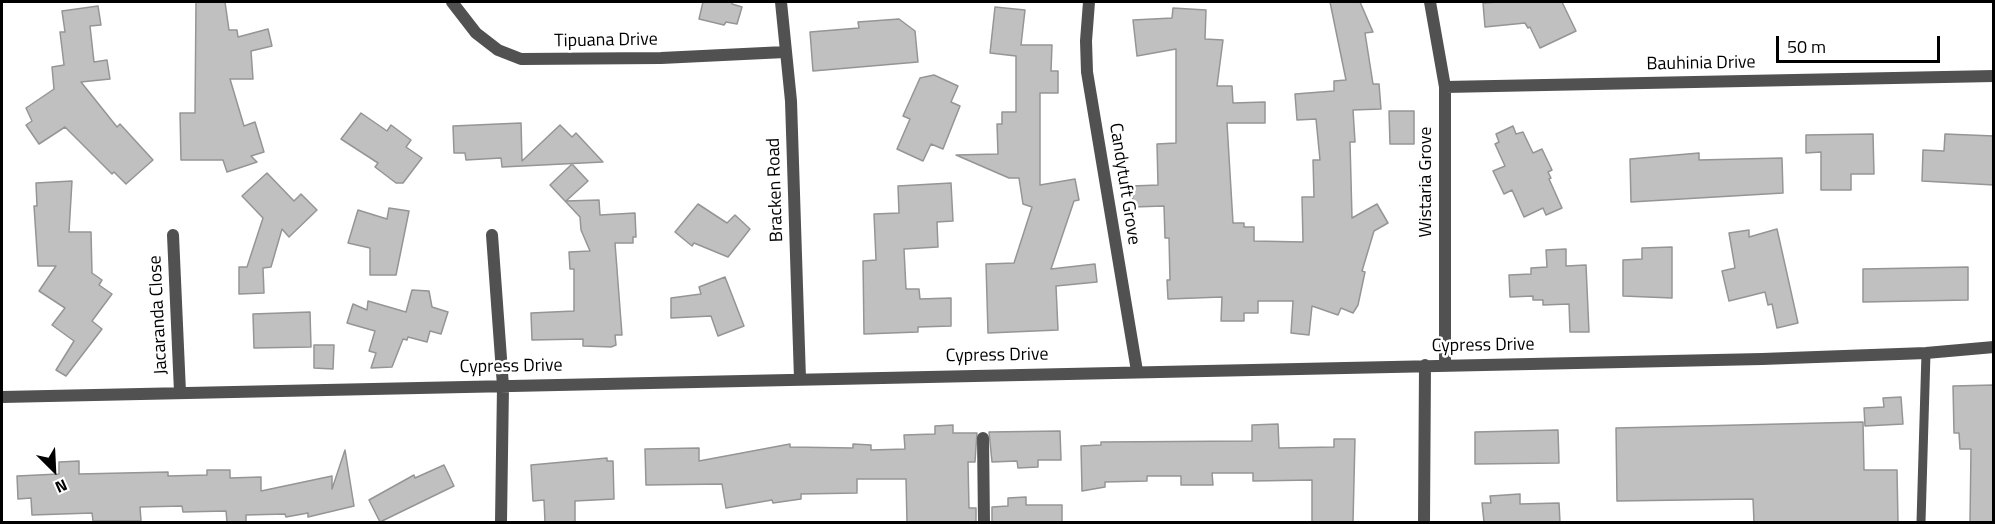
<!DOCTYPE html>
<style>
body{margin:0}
#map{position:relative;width:1995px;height:524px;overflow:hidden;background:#fff;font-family:"Titillium Web",sans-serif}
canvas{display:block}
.frame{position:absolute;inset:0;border:3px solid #000;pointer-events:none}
.north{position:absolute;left:24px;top:440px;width:60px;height:60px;-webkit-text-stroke:4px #fff;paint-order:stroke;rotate:156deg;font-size:16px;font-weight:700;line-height:24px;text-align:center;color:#000}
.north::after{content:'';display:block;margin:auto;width:21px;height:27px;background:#000;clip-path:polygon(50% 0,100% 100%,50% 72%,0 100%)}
.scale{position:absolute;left:1776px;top:36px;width:164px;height:27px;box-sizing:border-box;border:3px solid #000;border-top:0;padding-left:8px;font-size:18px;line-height:21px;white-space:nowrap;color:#000;-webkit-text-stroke:4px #fff;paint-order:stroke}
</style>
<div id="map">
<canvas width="1995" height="524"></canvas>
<div class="frame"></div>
<div class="north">N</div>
<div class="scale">50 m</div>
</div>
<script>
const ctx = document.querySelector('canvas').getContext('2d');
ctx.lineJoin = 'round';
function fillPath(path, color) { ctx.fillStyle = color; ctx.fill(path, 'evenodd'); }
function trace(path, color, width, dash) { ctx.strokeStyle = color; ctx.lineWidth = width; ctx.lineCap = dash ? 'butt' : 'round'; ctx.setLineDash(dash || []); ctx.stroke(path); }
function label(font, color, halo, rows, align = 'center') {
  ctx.font = font + ' "Titillium Web",sans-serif'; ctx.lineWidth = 5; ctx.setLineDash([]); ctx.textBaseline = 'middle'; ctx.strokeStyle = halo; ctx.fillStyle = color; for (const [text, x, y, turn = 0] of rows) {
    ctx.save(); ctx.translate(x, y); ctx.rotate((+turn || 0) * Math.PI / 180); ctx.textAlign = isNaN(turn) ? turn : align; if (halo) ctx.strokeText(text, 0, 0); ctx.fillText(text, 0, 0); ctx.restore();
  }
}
const building = new Path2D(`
 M196,2H225L229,30H237L238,37L268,29L272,46L251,51L253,79H230L244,126L255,122L264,152L251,156L257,162L227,172L223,160H181L180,113H195Z
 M703,2H732V4L742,7L737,24L726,22L724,25L699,19Z
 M1330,2H1360L1373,32L1365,33L1373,84H1379L1381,109L1353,110L1355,142H1350L1352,218L1377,204L1388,223L1374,231L1362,271L1365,272L1358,305L1353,313L1341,308L1338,315L1312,306L1309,335L1291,333L1293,301H1258V313H1244V321H1221L1222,297L1168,299L1167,280H1170L1169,238H1165L1164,206L1133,207L1132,186L1158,185L1157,144L1176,143V49L1137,56L1133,20L1172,18L1173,8L1206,10L1205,39L1223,40L1217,86H1232L1233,103L1265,102V123H1227L1233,223H1244V227H1254V241L1303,242L1302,197H1314L1313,160H1320L1316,119L1297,120L1295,94L1334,91V81L1346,80Z
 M1500,2H1562L1576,31L1540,48L1530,27L1528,28L1525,23L1485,27L1483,3Z
 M98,6L101,25L90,26L94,62L107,60L110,79L81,82L117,127L120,124L153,160L126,184L114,172L112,174L65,127L39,144L26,125L32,121L26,108L54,89L52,67L64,65L60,32H65L62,11Z
 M995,7L1025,10L1021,45H1052L1051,71H1058V93H1040V185L1075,179L1079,200L1074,201L1051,269L1095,264L1097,282L1056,286L1058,330L988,333L986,264L1014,263L1032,207L1023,204L1019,178H1009L956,155L998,154L997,124H1002V112H1016V56L990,53Z
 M899,19L915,31L918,62L813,71L810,32L859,28L858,22Z
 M934,75L958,86L951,102L960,106L943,149L931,144L923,161L897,149L910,119L903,116L920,78Z
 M1389,111H1414V144H1390Z
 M361,113L387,131L391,125L411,140L406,147L422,158L403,183H396L375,167L378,163L341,139Z
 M521,123L522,161L560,125L572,137L576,133L603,162L502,167L501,158L466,160L465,153H454L453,126Z
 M1513,126L1516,134L1523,132L1533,153L1542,149L1552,170L1548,172L1551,178L1549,179L1562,208L1546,215L1543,208L1524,217L1512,190L1504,194L1493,171L1505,166L1495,144L1499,142L1496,134Z
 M1873,134L1874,174H1851V190H1821V152L1806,153V135Z
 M1945,134L1994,136V185L1922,181L1923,150L1944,151Z
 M1699,153V160L1782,158L1783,193L1631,202L1630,159Z
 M572,164L588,181L566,201L599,200L600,215L635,213L636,237H633V243H615L622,335H615L616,345L611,347L583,346V339L532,340L531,313L574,311V269H570L569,252L590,251L581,230L580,217L550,185Z
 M267,173L294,201L301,194L317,210L289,237L282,229L271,267L263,268L264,293L239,294V267H247L263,218L242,196Z
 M72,181L69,232H91L92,273L102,280L99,285L112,294L92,321L102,329L66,376L56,370L74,341L52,325L65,308L39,291L56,266H38L34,206H37L36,183Z
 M951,183L953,221L937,222L938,247L904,249L906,289H919L920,299L951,298V326L918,327V332L864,334L863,261L876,260L874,214L899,213L898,186Z
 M698,204L727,223L735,215L750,229L728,257L694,243L692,246L675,232Z
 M389,208L409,211L396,275H370V248L348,243L358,210L387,219Z
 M1777,229L1798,323L1777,328L1772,304L1768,305L1765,292L1729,301L1722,271L1735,268L1729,233L1749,230V237Z
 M1672,247V298L1623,296V260L1642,259V248Z
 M1566,249V266L1586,265L1589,332H1570L1569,304L1543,305V300H1533V296L1510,297L1509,275L1531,274V268L1547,267L1546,250Z
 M1968,267V300L1863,302V269Z
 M725,277L744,326L718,336L711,316L671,318V298L701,294L699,287Z
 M412,290L429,291L432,307L448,312L441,334L430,331L427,342L408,337L407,340L403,339L392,367L371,368L376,353L369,351L375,331L347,323L353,304L367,310L368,301L406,312Z
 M310,312L311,347L254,348L253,314Z
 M314,345H334L333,369L314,368Z
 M1994,385V522H1970L1971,449H1960L1959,433H1954L1953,386Z
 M1901,397L1903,424L1865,426L1864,408L1884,407L1883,398Z
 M1863,422L1864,470H1897L1898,522H1754L1753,499L1617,501L1616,428Z
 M1278,424L1279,448L1334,447V439H1355L1353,522H1312V480L1253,481V473H1212L1213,485H1181V476H1147V481L1105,482V487L1082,491L1081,446L1101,445V442L1252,441V425Z
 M953,425V433H977L975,462H968L969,508H976V522H907L906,479H857V493L801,494V499L773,503L772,500L726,508L722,484L646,485L645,449L699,448V461L790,444V447L853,448V444L871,445V450L905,449L904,435L935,434V426Z
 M1558,430L1559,463L1475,464V432Z
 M1060,431L1061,460H1038V467L1018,468L1017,461L992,462L989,432Z
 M345,450L354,506L308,517V513L286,517L285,514L246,515V522H227L226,511L183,512L182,506L140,507L141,521H93L92,513L32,515L31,498L18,499L17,476L59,474V462L79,461V474L168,472V476L207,475V470H230V478L261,477V491L332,476V489Z
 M607,458V461H613L614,499L575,501V522H545L544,500L533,501L531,465Z
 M444,465L454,486L380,522L369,500L414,475L415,478Z
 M1520,494V504L1559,503L1560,522H1484L1482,503H1491L1490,496Z
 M1026,497V505H1062V522H992V507L1008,506V498Z`);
const service = new Path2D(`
 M1921,522L1926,353`);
const minor = new Path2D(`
 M452,2L476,33L498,50L521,59L661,58L785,52
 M781,2L791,101L800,379
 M1089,2L1086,41L1087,72L1137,371
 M1430,2L1445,87V364
 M1445,87L1994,76
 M173,235L180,392
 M492,235L503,386L501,522
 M2,397L1762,359L1926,353L1994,347
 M983,438L984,522
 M1424,522L1425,365`);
const streetNames = [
 ["Tipuana Drive",606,41,-1],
 ["Bauhinia Drive",1701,64,-1],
 ["Wistaria Grove",1427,182,-90],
 ["Candytuft Grove",1124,184,81],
 ["Bracken Road",776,190,-92],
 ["Jacaranda Close",159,315,-93],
 ["Cypress Drive",1483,346,-1],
 ["Cypress Drive",997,356,-1],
 ["Cypress Drive",511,367,-1]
];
fillPath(building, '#c0c0c0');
trace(building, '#959595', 1.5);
trace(service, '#515151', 9);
trace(minor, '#515151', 12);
label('18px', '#000', '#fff', streetNames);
</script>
